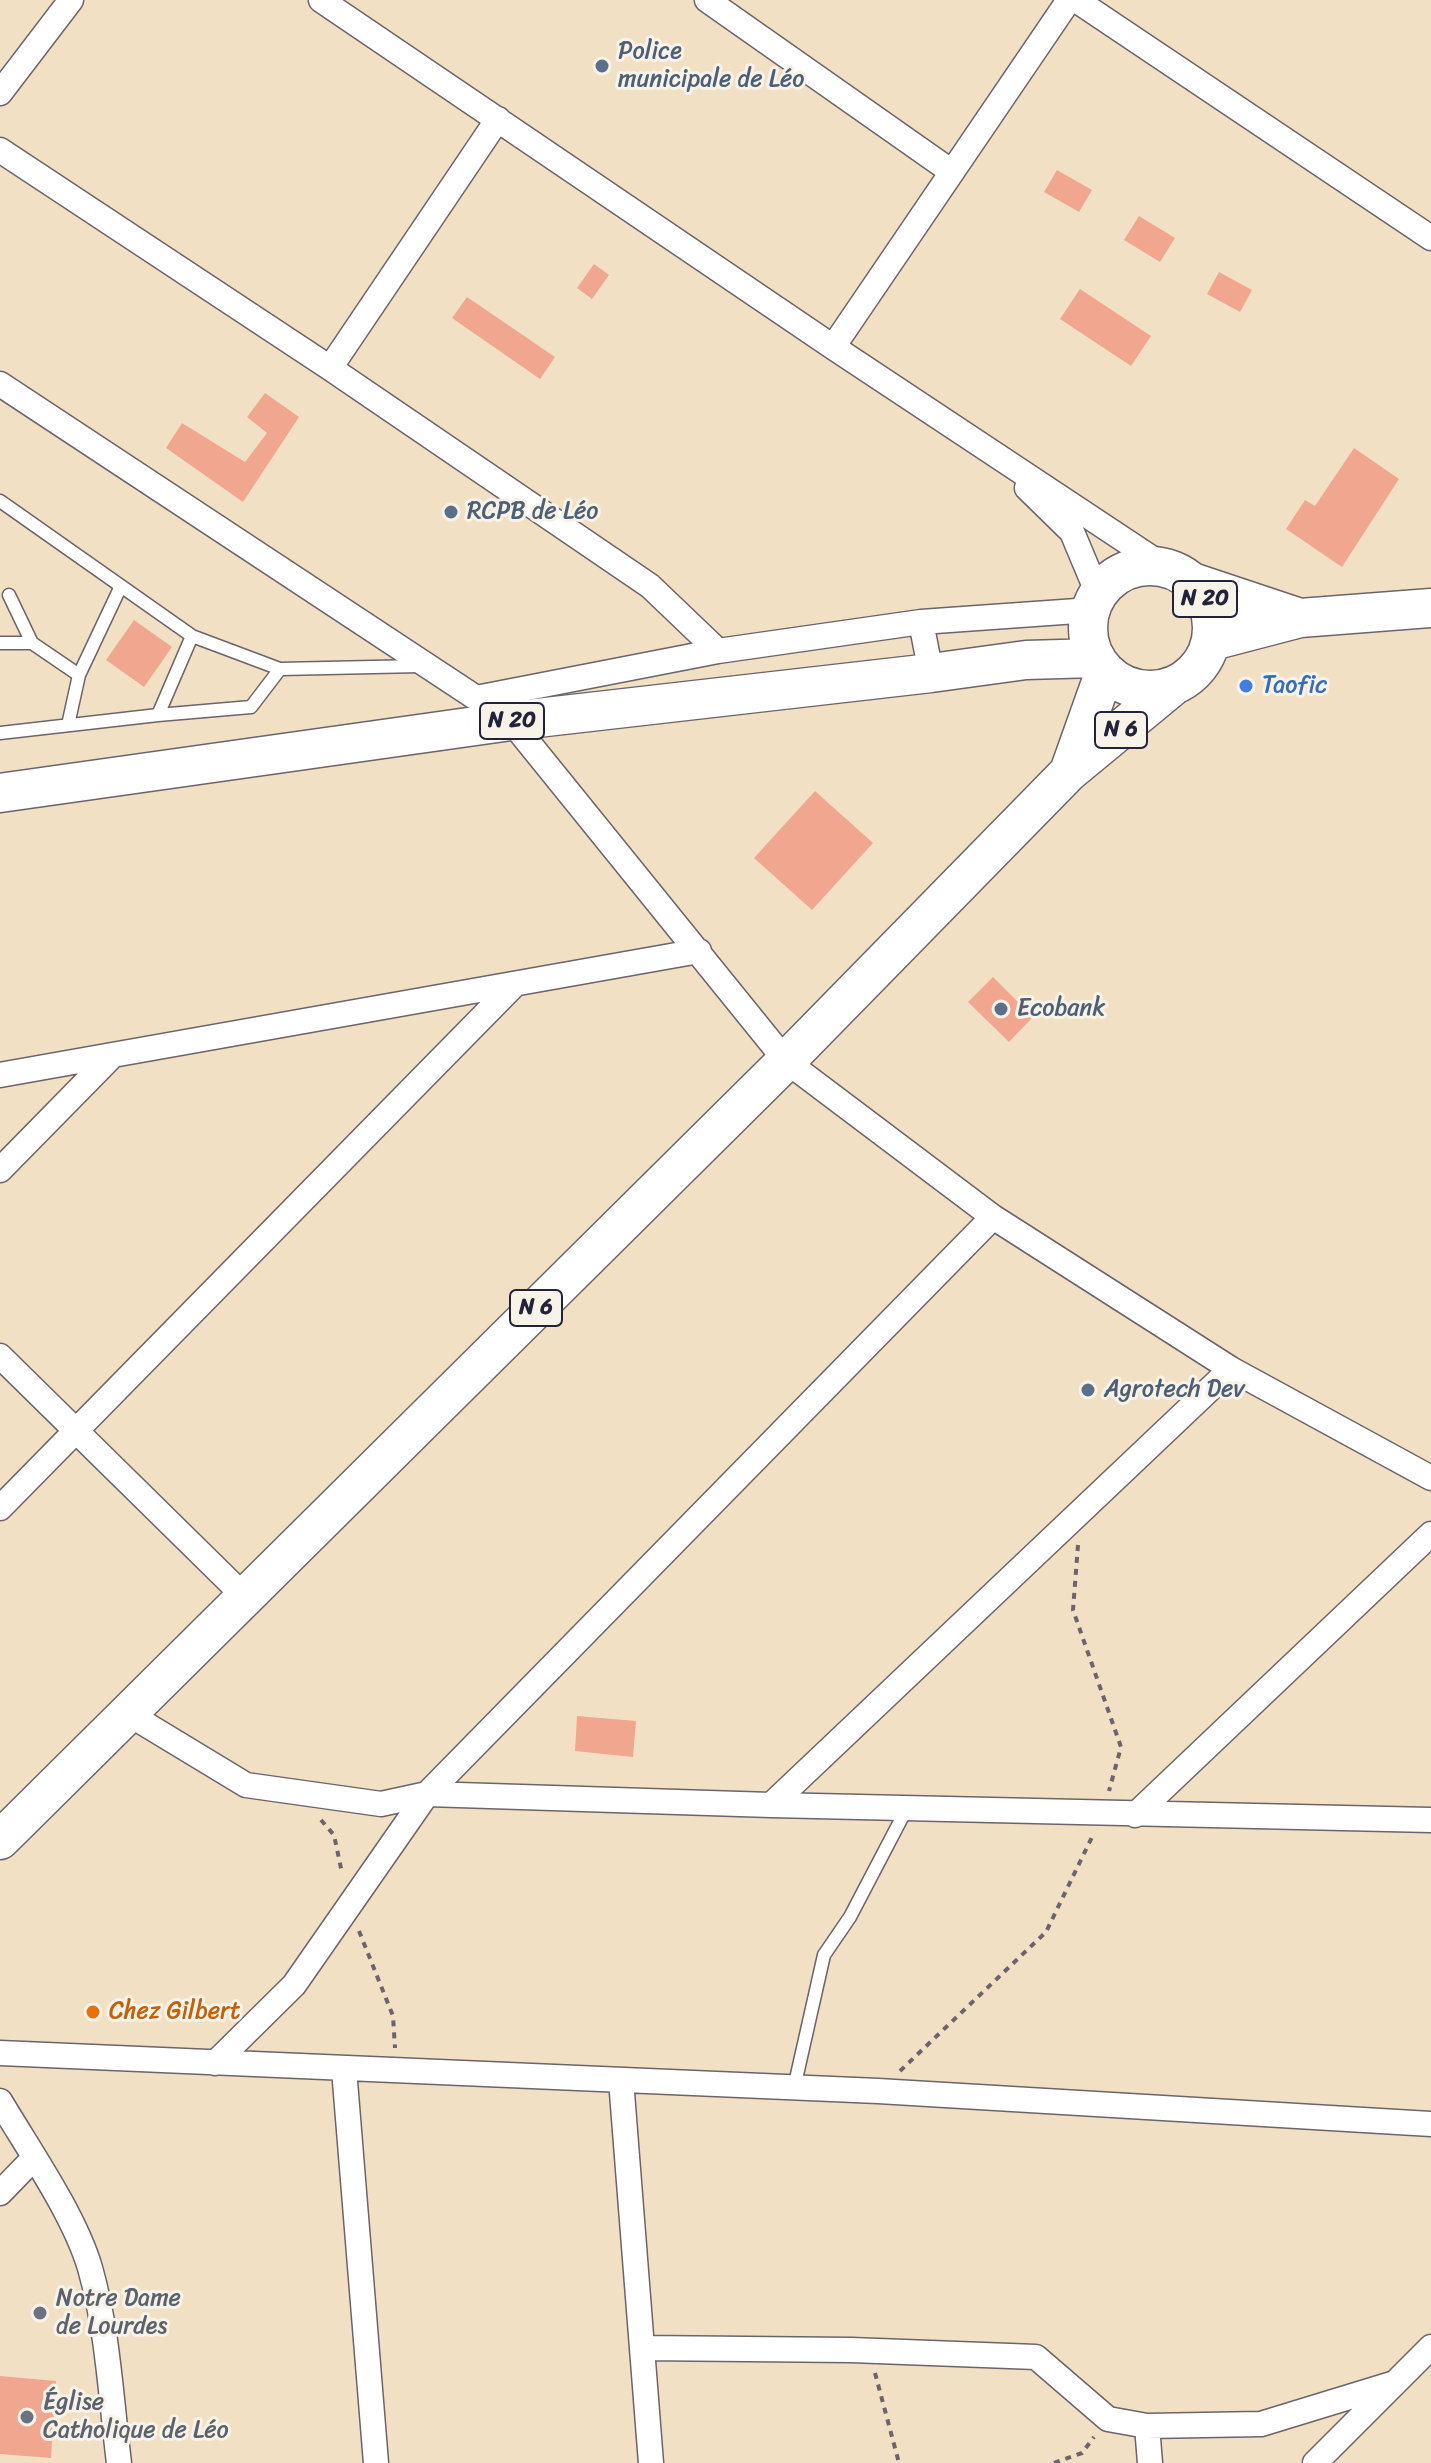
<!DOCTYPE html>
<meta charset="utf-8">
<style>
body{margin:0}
canvas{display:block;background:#f2e0c4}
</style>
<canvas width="1431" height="2463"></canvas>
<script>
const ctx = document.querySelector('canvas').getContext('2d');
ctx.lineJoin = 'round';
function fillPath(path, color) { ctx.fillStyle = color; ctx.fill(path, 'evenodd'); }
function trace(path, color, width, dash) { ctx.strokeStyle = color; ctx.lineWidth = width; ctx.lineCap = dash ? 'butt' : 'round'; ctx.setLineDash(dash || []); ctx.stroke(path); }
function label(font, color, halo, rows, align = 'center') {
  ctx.font = font + ' Sriracha,sans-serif'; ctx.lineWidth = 6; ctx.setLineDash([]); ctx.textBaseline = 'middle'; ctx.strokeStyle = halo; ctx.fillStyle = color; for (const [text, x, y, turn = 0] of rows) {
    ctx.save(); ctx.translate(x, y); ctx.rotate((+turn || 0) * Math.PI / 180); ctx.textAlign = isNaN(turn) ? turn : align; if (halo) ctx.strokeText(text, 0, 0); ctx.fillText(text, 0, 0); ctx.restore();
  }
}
const building = new Path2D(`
 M1057,170L1092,190L1079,212L1044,192Z
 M1139,216L1175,238L1160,262L1124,240Z
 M594,264L609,275L592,299L577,288Z
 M1219,272L1252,290L1240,312L1207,294Z
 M1080,289L1151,336L1131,366L1060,319Z
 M467,297L555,357L540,379L452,318Z
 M265,393L299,417L243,502L166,448L182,423L245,462L267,433L247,417Z
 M1354,448L1399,479L1342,567L1286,529L1305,500L1315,506Z
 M134,620L172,647L144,687L106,660Z
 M815,791L873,843L812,910L754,858Z
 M993,977L1033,1017L1009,1042L968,1002Z
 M577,1716L636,1721L633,1757L575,1751Z
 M0,2376L56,2381L51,2458L0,2454Z`);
const path = new Path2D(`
 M1078,1545L1073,1610L1121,1747L1109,1791
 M321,1820L334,1835L342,1873
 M359,1931L393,2016L395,2048
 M900,2071L1046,1932L1094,1833
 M875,2373L899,2463
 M1054,2463L1082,2453L1094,2437`);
const lane = new Path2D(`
 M0,501L192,636L280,669L420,666
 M9,595L32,643
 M0,643H32L79,675
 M158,715L192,636
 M68,725L79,675L121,586
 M0,733L158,715L251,707L280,669
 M794,2088L824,1955L850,1917L907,1808`);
const street = new Path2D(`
 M321,0L833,347L1168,569
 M707,0L952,172
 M1076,0L1431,238
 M0,93L71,0
 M0,150L330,368L650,586L718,651
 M833,347L1069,0
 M330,368L498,119
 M0,384L511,721L786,1061L993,1217L1231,1369L1431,1478
 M1027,488L1072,532L1098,594
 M921,622L931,673
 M476,698L718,651L921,622L1091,610
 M0,1075L699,951
 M0,1170L111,1057
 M0,1356L245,1597
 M0,1508L515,984
 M127,1713L246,1785L381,1804L427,1794L771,1805L1431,1820
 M771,1805L1231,1369
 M1135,1815L1431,1534
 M0,2053L878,2091L1431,2124
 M215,2063L294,1985L427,1794L993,1217
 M344,2069L376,2463
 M621,2080L651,2463
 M0,2101C29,2150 74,2214 90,2268C108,2331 111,2399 119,2463
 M0,2193L34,2158
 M642,2348L851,2350L1036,2357L1108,2419L1147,2426L1261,2424L1395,2383
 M1147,2426L1150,2463
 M1315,2463L1431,2347`);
const primary = new Path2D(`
 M1088 628a62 62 0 1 1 124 0a62 62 0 1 1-124 0Z
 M1192,582L1300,618
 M1212,641L1300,618L1431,608
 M1069,772L1105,671
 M0,793L511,721L931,673L1026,660L1096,658
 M0,1840L786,1061L1069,772L1172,687`);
const markers = [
 [602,66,8,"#5c6f8a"],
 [451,512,8,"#5c6f8a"],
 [1246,686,8,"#3f7fe0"],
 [1001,1009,8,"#5c6f8a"],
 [1088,1390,8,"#5c6f8a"],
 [93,2012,8,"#e8710a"],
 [40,2313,8,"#6b7280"],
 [27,2417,8,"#6b7280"]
];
const shields = [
 [1205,599,64],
 [512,721,64],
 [1121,730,52],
 [536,1308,52]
];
const shieldNames = [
 ["N 20",1205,599],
 ["N 20",512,721],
 ["N 6",1121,730],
 ["N 6",536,1308]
];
const serviceNames = [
 ["Police",618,52],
 ["municipale de Léo",618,80],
 ["RCPB de Léo",467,512],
 ["Ecobank",1017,1009],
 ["Agrotech Dev",1104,1390]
];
const shopNames = [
 ["Taofic",1262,686]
];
const foodNames = [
 ["Chez Gilbert",109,2012]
];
const worshipNames = [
 ["Notre Dame",56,2299],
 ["de Lourdes",56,2327],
 ["Église",43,2403],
 ["Catholique de Léo",43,2431]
];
fillPath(building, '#f1a78f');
trace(lane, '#6b646b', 15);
trace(street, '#6b646b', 27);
trace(primary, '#6b646b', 41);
trace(path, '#6b646b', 4, [6, 6]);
trace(lane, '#fff', 12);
trace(street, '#fff', 24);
trace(primary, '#fff', 38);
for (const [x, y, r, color] of markers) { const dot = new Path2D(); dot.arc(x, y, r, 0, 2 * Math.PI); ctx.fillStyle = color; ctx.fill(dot); trace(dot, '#f7f3e8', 3); }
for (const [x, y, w] of shields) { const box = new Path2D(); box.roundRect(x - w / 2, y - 18, w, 36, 6); ctx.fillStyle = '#f7f3e8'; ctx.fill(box); trace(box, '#22223b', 2); }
label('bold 22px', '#22223b', null, shieldNames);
label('24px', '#4e5e75', '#f7f3e8', serviceNames, 'left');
label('24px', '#366cbe', '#f7f3e8', shopNames, 'left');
label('24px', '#c56008', '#f7f3e8', foodNames, 'left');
label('24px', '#5b616d', '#f7f3e8', worshipNames, 'left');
</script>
